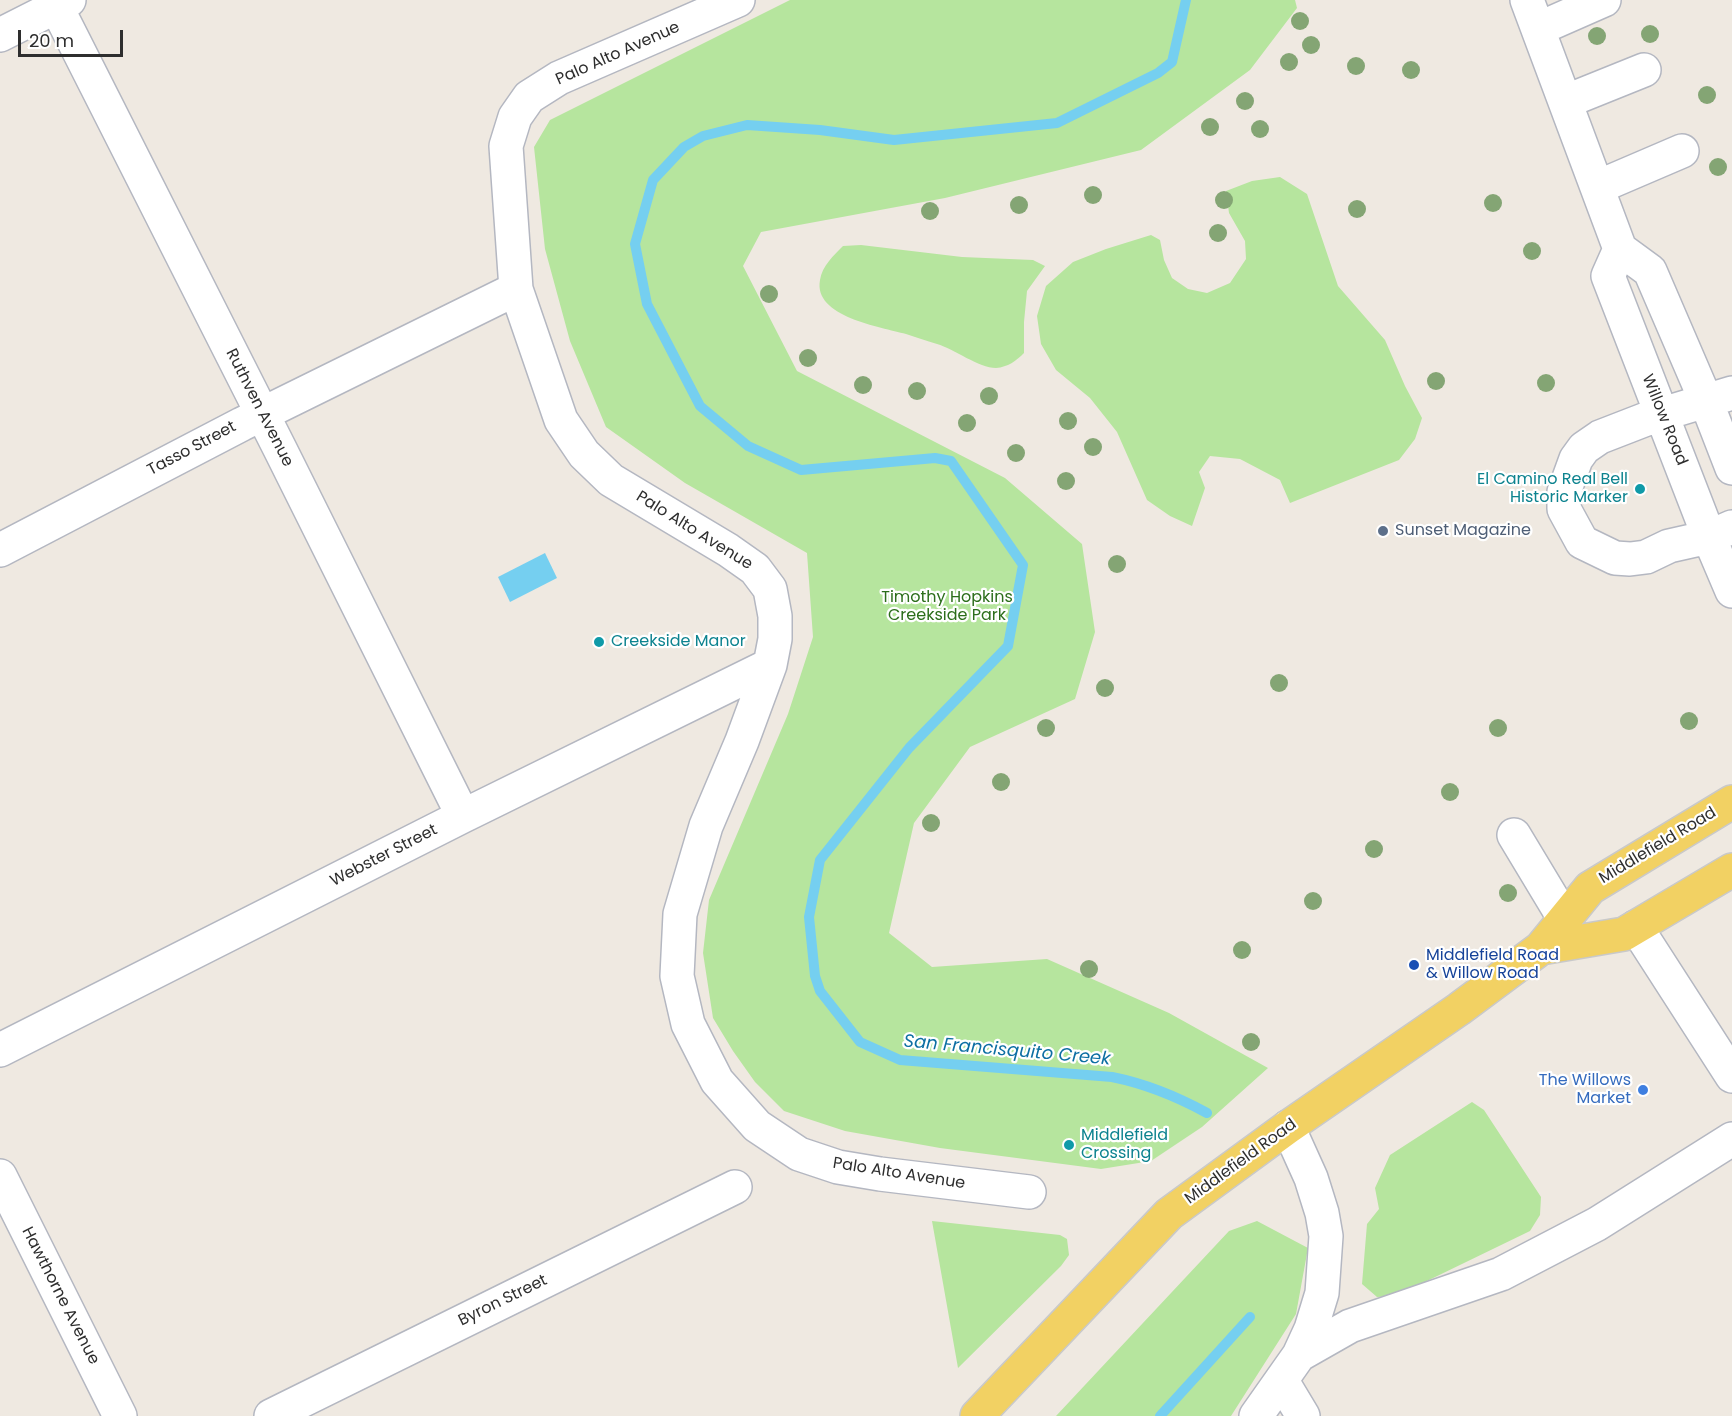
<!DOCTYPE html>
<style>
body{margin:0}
#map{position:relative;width:1732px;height:1416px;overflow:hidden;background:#efe9e1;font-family:Poppins,sans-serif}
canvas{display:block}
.scale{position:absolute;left:18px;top:30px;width:105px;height:27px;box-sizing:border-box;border:3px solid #2e2e2e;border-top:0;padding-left:8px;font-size:18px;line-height:21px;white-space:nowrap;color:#2e2e2e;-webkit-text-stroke:4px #fff;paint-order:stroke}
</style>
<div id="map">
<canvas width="1732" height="1416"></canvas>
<div class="scale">20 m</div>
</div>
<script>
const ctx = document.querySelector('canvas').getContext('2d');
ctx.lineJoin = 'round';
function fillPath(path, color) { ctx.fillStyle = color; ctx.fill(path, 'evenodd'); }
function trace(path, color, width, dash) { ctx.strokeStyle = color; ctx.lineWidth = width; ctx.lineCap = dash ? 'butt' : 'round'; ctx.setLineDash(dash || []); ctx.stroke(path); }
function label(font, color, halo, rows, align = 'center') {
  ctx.font = font + ' Poppins,sans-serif'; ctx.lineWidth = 4.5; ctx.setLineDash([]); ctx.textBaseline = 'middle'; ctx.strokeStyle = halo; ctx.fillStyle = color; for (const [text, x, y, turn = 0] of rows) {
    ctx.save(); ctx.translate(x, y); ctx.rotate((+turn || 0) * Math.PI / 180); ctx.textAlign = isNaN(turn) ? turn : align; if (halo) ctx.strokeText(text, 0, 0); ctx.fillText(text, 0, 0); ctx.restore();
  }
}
const green = new Path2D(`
 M790,0H1295L1297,8L1250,70L1141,150L945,198L761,232L743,266L797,371L1005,478L1082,544L1095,632L1075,699L970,747L914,823L889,933L932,967L1047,959L1169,1013L1268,1068L1202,1127L1151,1161L1101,1169L940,1148L845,1131L784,1111L755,1082L733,1051L713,1018L703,953L709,900L788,714L813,637L807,553L685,483L606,427L570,341L545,249L534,147L550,120Z
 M1280,177L1307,194L1338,286L1385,340L1405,386L1422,418L1415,439L1399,460L1290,503L1280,480L1240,459L1210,456L1199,472L1205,488L1192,526L1170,516L1147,500L1117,432L1090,398L1056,370L1041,344L1037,316L1046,286L1073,262L1106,249L1151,235L1160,240L1164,260L1172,278L1188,289L1207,293L1230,283L1246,259L1245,241L1229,213L1226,191L1252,181Z
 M861,245L962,257L1033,260L1045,266L1027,291L1024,322V353C1016,361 1008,367 996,368C979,368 954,349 937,344C926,341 916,337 906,334C881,327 813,317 820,280C822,266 834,255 843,246Z
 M1472,1102L1484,1110L1541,1197L1540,1215L1530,1231L1396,1296L1377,1297L1362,1284L1367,1224L1379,1209L1375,1188L1390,1155Z
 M932,1221L1060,1235L1067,1239L1069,1255L1061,1266L958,1368Z
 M1257,1221L1308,1248L1296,1314L1231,1416H1056L1229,1231Z`);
const water = new Path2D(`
 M545,553L557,578L510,602L498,577Z`);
const stream = new Path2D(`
 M1186,0L1172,62L1158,73L1057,123L894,140L820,130L747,125L703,136L684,147L653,180L635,244L647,304L700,406L748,446L801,470L935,458L951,461L1023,565L1008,646L909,748L820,860L809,917L815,976L820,991L860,1042L900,1060L1112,1077C1147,1084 1176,1096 1207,1113
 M1160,1416L1250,1317`);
const minor = new Path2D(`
 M53,0L280,449L463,816
 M738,0L559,78L529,97L515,117L506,146L516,289L561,420L584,454L611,480L728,550L755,569L770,589L775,616V639L770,665L742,741L706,826L680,914L677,976L688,1024L717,1081L757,1126L799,1154L838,1167L880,1174L1029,1192
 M1527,0L1620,249L1650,271L1706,401L1732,468
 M1538,29L1604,0
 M0,35L69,0
 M1567,101L1644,70
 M1598,187L1682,151
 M1620,249L1608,276L1709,537L1732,591
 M1732,393L1649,418L1600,437L1584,448L1576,459L1564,492V509L1582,542L1615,558L1630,559L1646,557L1669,546L1709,537L1732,527
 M0,550L242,424L516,289
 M1514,835L1564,918
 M1636,927L1732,1076
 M0,1050L463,816L770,665
 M0,1176L120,1416
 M1299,1355L1350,1326L1501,1274L1597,1224L1732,1139
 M1282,1381L1303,1416
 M271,1416L735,1187
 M1256,1416L1299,1355L1311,1329L1322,1293L1326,1236L1322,1213L1311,1178L1288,1127`);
const major = new Path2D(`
 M1541,948L1624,934L1732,870
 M977,1416L1169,1214L1288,1127L1459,1009L1541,948L1590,888L1732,802`);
const trees = [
 [1300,21],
 [1650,34],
 [1597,36],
 [1311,45],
 [1289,62],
 [1356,66],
 [1411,70],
 [1707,95],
 [1245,101],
 [1210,127],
 [1260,129],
 [1718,167],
 [1093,195],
 [1224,200],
 [1493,203],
 [1019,205],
 [1357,209],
 [930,211],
 [1218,233],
 [1532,251],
 [769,294],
 [808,358],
 [1436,381],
 [1546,383],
 [863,385],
 [917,391],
 [989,396],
 [1068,421],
 [967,423],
 [1093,447],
 [1016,453],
 [1066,481],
 [1117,564],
 [1279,683],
 [1105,688],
 [1689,721],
 [1046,728],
 [1498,728],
 [1001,782],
 [1450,792],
 [931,823],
 [1374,849],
 [1508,893],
 [1313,901],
 [1242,950],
 [1089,969],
 [1251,1042]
];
const markers = [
 [1640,489,6,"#0f9aa8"],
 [1383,531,6,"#5c6f8a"],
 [599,642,6,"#0f9aa8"],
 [1414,965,6,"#1a4fb4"],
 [1643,1090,6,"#3f7fe0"],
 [1069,1145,6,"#0f9aa8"]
];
const streetNames = [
 ["Palo Alto Avenue",618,54,-24],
 ["Ruthven Avenue",259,408,63],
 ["Willow Road",1664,420,68],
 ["Tasso Street",192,449,-28],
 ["Palo Alto Avenue",694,531,32],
 ["Middlefield Road",1658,846,-31],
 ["Webster Street",384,856,-27],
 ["Middlefield Road",1241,1162,-36],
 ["Palo Alto Avenue",899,1174,9],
 ["Hawthorne Avenue",60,1296,63],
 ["Byron Street",503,1301,-26]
];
const cultureNames = [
 ["El Camino Real Bell",1628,480,"right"],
 ["Historic Marker",1628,498,"right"],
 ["Creekside Manor",611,642],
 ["Middlefield",1081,1136],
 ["Crossing",1081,1154]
];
const serviceNames = [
 ["Sunset Magazine",1395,531]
];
const parkNames = [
 ["Timothy Hopkins",947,598],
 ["Creekside Park",947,616]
];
const transitNames = [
 ["Middlefield Road",1426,956],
 ["& Willow Road",1426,974]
];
const shopNames = [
 ["The Willows",1631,1081],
 ["Market",1631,1099]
];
const waterNames = [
 ["San Francisquito Creek",1007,1051,5]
];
fillPath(green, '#b6e59e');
fillPath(water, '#75cff0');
trace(stream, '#75cff0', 10);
trace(minor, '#b4b7c1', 36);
trace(major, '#c9c9c9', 36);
trace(minor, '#fff', 33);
trace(major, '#f2d163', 33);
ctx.fillStyle = '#84a574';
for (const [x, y] of trees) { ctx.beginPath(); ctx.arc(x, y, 9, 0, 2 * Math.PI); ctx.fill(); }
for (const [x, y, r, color] of markers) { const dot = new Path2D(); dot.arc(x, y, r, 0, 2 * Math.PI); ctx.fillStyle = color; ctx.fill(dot); trace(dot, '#fff', 2); }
label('16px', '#2e2e2e', '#fff', streetNames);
label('16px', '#0d838f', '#fff', cultureNames, 'left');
label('16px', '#4e5e75', '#fff', serviceNames, 'left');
label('16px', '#2c6e1b', '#fff', parkNames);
label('16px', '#164399', '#fff', transitNames, 'left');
label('16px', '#366cbe', '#fff', shopNames, 'right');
label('italic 18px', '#0d6fa3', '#fff', waterNames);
</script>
